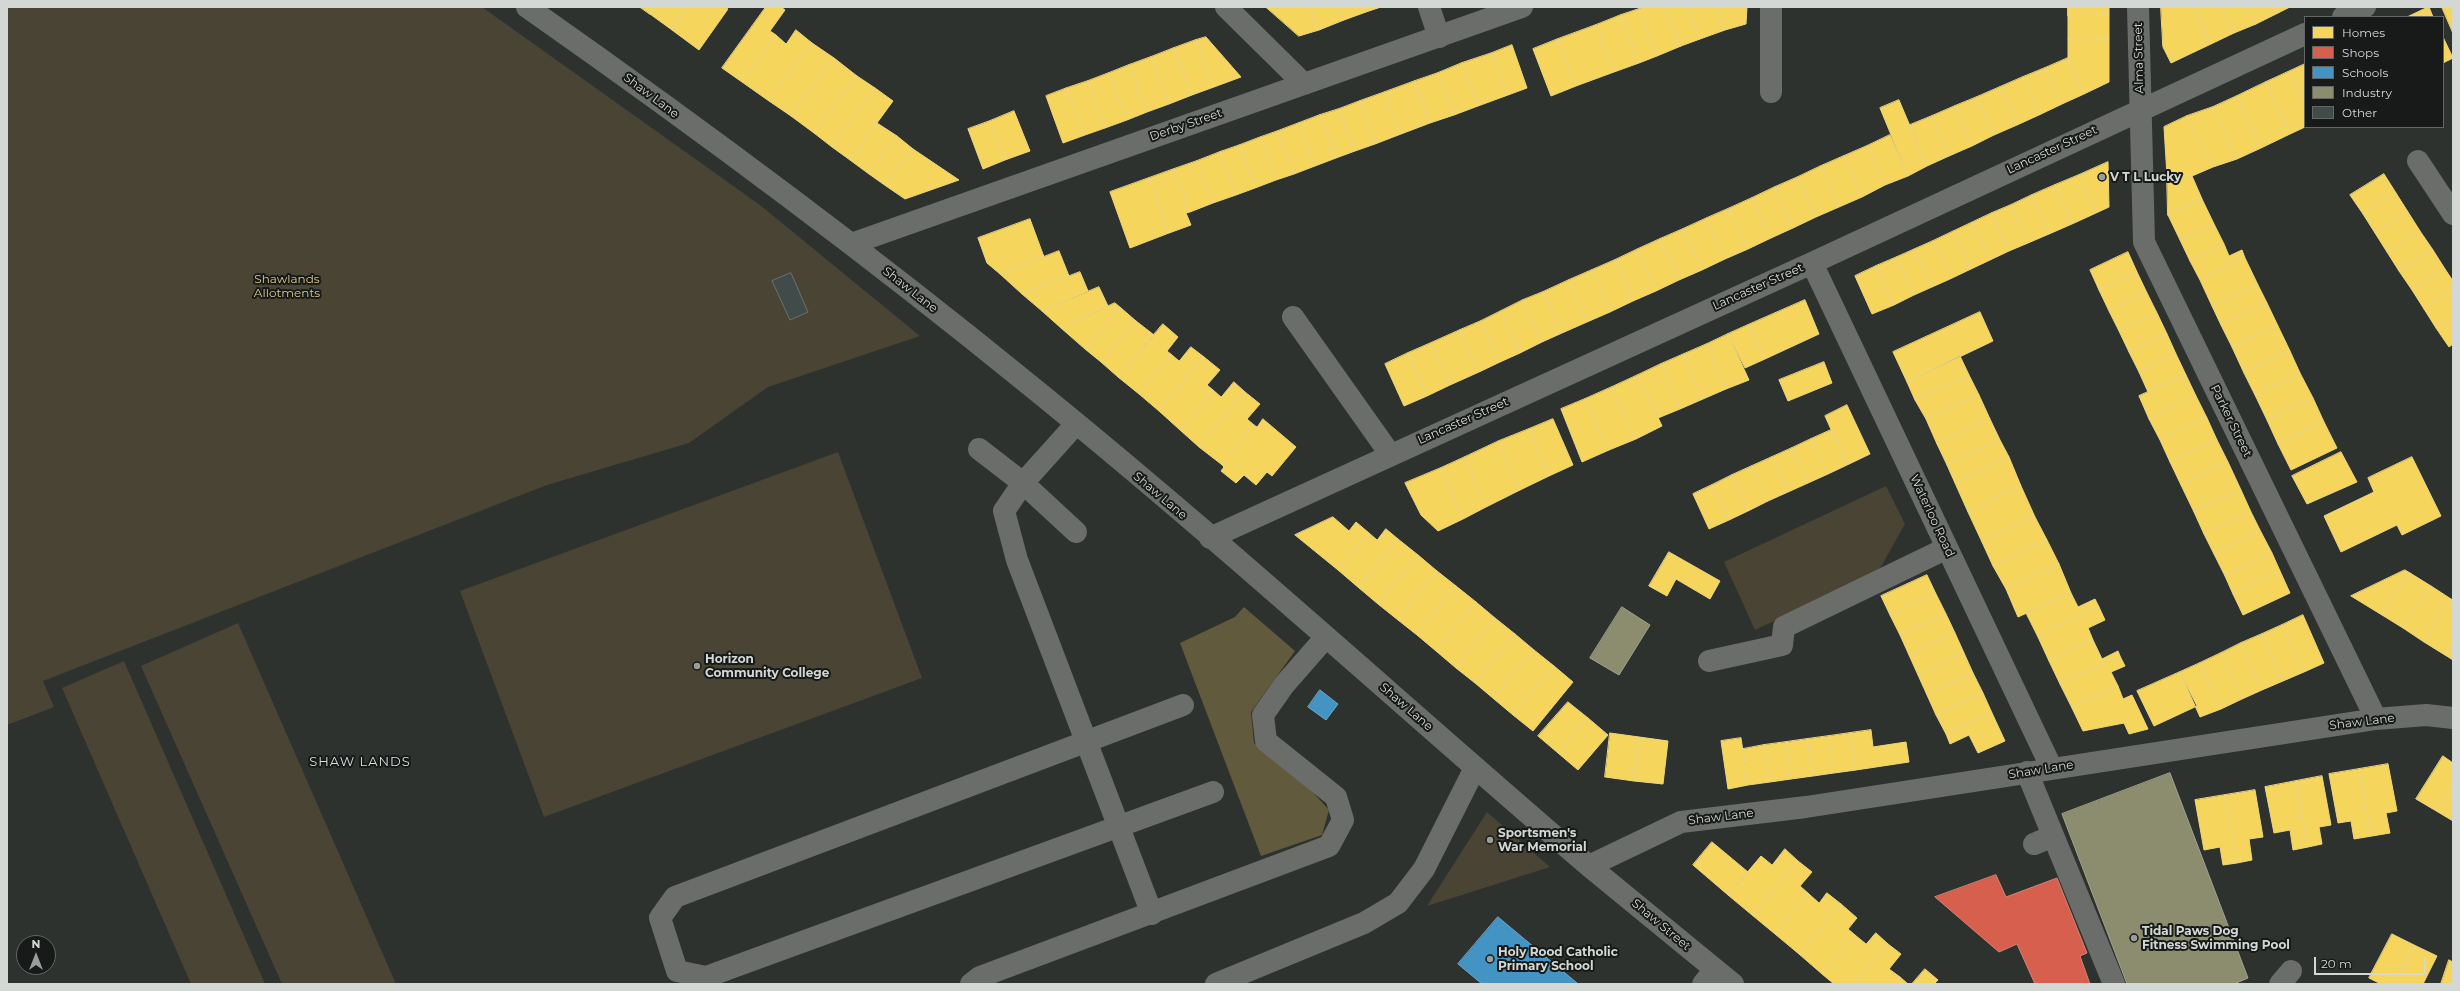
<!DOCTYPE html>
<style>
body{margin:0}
#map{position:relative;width:2460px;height:991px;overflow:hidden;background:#2d322f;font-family:Montserrat,sans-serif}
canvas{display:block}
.frame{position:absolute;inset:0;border:8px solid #d3d8d5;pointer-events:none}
.legend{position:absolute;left:2304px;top:16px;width:140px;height:112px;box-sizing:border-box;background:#171a18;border:1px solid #626664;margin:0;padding:5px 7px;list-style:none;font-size:12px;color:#d3d8d5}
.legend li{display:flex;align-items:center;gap:8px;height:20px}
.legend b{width:20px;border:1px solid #626664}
.north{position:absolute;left:16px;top:935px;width:40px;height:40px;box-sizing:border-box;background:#171a18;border:1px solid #626664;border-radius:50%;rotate:0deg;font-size:11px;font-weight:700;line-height:16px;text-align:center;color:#d3d8d5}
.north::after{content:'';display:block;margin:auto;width:14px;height:18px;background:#999e9b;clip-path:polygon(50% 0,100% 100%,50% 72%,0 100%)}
.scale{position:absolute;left:2314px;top:957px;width:112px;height:18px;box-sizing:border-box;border:2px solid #d3d8d5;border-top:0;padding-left:5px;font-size:12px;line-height:14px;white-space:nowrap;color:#d3d8d5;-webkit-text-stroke:3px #171a18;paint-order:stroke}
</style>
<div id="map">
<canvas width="2460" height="991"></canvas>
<div class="frame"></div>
<ul class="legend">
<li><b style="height:11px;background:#f6d55c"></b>Homes</li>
<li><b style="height:11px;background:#d6604d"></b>Shops</li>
<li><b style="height:11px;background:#4393c3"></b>Schools</li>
<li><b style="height:11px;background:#8c8c6e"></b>Industry</li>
<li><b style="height:11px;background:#414b4a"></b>Other</li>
</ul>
<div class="north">N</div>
<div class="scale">20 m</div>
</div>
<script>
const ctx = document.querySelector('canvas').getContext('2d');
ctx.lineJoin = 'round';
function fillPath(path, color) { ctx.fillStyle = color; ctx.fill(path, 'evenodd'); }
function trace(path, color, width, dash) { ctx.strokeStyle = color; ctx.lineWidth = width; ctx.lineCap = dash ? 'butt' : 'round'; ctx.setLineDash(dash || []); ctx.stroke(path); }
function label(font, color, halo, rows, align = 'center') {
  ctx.font = font + ' Montserrat,sans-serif'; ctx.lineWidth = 4; ctx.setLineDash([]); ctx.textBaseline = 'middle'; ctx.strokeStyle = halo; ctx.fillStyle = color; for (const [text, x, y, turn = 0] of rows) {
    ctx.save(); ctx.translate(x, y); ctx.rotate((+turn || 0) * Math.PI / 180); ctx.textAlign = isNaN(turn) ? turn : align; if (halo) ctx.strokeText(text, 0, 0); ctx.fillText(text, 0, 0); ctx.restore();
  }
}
const green = new Path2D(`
 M7,7H482L760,205L920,336L768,387L689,443L547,485L43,681L54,707L7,725Z
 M838,452L922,678L544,817L460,591Z
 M1886,486L1905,524L1878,572L1755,630L1724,562Z
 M238,623L396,984H282L141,666Z
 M124,661L265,984H191L62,688Z
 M1487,812L1550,867L1427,906Z`);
const forest = new Path2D(`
 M1244,607L1295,651L1251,712L1254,743L1310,789L1329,810L1322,835L1261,856L1180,643L1235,617Z`);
const homes = new Path2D(`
 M640,7H655L650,14Z
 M655,7H688L672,30L650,14Z
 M688,7H725L728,9L699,50L672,30Z
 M766,7H781L785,10L770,31L776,35L742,82L722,68Z
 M1266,7H1310L1319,30L1299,36Z
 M1310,7H1339L1344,20L1319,30Z
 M1339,7H1364L1366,12L1344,20Z
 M1364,7H1381L1366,12Z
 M1643,7H1666L1681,46L1657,56L1639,9Z
 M1666,7H1688L1700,39L1681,46Z
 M1688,7H1717L1725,30L1700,39Z
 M1717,7H1747L1746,24L1725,30Z
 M2068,7H2109V15L2068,16Z
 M2161,7H2195L2211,44L2171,63L2163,47Z
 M2195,7H2222L2234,33L2211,44Z
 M2222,7H2248L2256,24L2234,33Z
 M2248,7H2275L2278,13L2256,24Z
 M2275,7H2290L2278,13Z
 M2429,7L2433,17H2407L2428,7Z
 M2442,7H2453V33Z
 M1639,9L1657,56L1639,63L1621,15Z
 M1621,15L1639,63L1614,72L1596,25Z
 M2109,15V39L2068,40V16Z
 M1596,25L1614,72L1576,86L1558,39Z
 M796,30L812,43L769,101L742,82L776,35L786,44Z
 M1206,37L1241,77L1214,87L1196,40Z
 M2443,37L2453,58L2443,63Z
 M1558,39L1576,86L1551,96L1533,49Z
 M2109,39V82L2084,94L2068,58V40Z
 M1196,40L1214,87L1192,95L1174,48Z
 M812,43L834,58L791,116L769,101Z
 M1512,45L1527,88L1508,95L1492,53Z
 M1174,48L1192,95L1169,104L1151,57Z
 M1492,53L1508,95L1478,106L1462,63Z
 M1151,57L1169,104L1147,112L1129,65Z
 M834,58L857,76L814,133L791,116Z
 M2068,58L2084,94L2062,104L2045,68Z
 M1462,63L1478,106L1454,115L1438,73Z
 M2305,64V104L2290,71Z
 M1129,65L1147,112L1127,120L1109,73Z
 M2045,68L2062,104L2039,115L2023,77Z
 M2290,71L2305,104V127L2290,134L2266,82Z
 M1109,73L1127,120L1105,128L1088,81Z
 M1438,73L1454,115L1430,123L1415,81Z
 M857,76L875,88L832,147L814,133Z
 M2023,77L2039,115L2017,125L2000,87Z
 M1088,81L1105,128L1085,135L1067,88Z
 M1415,81L1430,123L1401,134L1385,92Z
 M2266,82L2290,134L2261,148L2237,96Z
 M2000,87L2017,125L1994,135L1977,97Z
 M875,88L893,101L850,160L832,147Z
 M1067,88L1085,135L1063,143L1046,96Z
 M1385,92L1401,134L1375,144L1360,101Z
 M2237,96L2261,148L2237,159L2213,107Z
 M1977,97L1994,135L1972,146L1955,106Z
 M1899,100L1927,166L1908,176L1880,108Z
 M1360,101L1375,144L1355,151L1339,109Z
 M1955,106L1972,146L1949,156L1932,116Z
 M2213,107L2237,159L2213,167L2187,116Z
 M1339,109L1355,151L1336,158L1320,115Z
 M1014,111L1030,151L1005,160L990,121Z
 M1320,115L1336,158L1315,166L1299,123Z
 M1932,116L1949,156L1927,166L1910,125Z
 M2187,116L2213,167L2192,176H2167L2164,127Z
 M990,121L1005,160L983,169L968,129Z
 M877,123L897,136L869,174L850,160Z
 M1299,123L1315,166L1294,174L1278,131Z
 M1278,131L1294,174L1276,180L1261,137Z
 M1890,135L1908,176L1885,185L1867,146Z
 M897,136L913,149L886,186L869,174Z
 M1261,137L1276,180L1255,188L1240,145Z
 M1240,145L1255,188L1236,195L1220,152Z
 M1867,146L1885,185L1862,197L1844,156Z
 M913,149L959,180L905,199L886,186Z
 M1220,152L1236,195L1213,203L1197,161Z
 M1844,156L1862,197L1839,207L1821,166Z
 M1197,161L1213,203L1190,212L1174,169Z
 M2108,162L2109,207L2096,213L2079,175Z
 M1821,166L1839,207L1816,217L1798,177Z
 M1174,169L1190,212L1186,213L1191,225L1169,233L1149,178Z
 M2384,174L2396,193L2363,214L2350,195Z
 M2079,175L2096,213L2072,224L2055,185Z
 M2167,176H2192L2202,199L2168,215Z
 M1798,177L1816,217L1793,228L1775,187Z
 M1149,178L1169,233L1130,248L1110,192Z
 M2055,185L2072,224L2049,234L2032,195Z
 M1775,187L1793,228L1771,238L1752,198Z
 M2396,193L2408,212L2375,233L2363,214Z
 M2032,195L2049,234L2028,243L2011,205Z
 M1752,198L1771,238L1748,249L1730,208Z
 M2202,199L2214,224L2180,240L2168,215Z
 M2011,205L2028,243L2009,251L1992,213Z
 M1730,208L1748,249L1725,259L1707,218Z
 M2408,212L2420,231L2387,252L2375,233Z
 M1992,213L2009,251L1990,260L1973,222Z
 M1707,218L1725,259L1702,270L1683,229Z
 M1030,219L1044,257L1000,274L987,263L978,238Z
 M1973,222L1990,260L1971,269L1954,231Z
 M2214,224L2224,244L2190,261L2180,240Z
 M1683,229L1702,270L1679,280L1660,239Z
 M1954,231L1971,269L1950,279L1933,241Z
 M2420,231L2433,250L2399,271L2387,252Z
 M1660,239L1679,280L1656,291L1638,249Z
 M1933,241L1950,279L1932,287L1915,249Z
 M2224,244L2229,256L2242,250L2245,258L2200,280L2190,261Z
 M1638,249L1656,291L1633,301L1615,260Z
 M1915,249L1932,287L1914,295L1897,257Z
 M2433,250L2445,269L2412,290L2399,271Z
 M1059,251L1069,276L1022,294L1000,274Z
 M2128,252L2137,272L2099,290L2090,270Z
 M1897,257L1914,295L1894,305L1876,266Z
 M2245,258L2258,285L2212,306L2200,280Z
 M1615,260L1633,301L1610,312L1592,270Z
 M1876,266L1894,305L1872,314L1855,276Z
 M2445,269L2453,281V290L2424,309L2412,290Z
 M1592,270L1610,312L1587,322L1569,280Z
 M1080,272L1088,291L1042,311L1022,294Z
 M2137,272L2147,293L2109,311L2099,290Z
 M1569,280L1587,322L1562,333L1543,292Z
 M2258,285L2267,303L2221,325L2212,306Z
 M1099,287L1108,306L1061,328L1042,311Z
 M2453,290V318L2436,328L2424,309Z
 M1543,292L1562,333L1542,342L1523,300Z
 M2147,293L2157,313L2119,331L2109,311Z
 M1523,300L1542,342L1520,353L1501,311Z
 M1805,300L1819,334L1765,359L1748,325Z
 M1115,303L1121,308L1085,349L1061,328Z
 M2267,303L2278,326L2232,347L2221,325Z
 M1121,308L1136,321L1101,362L1085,349Z
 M1501,311L1520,353L1500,362L1481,321Z
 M1980,312L1993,341L1907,382L1893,352Z
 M2157,313L2167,334L2129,352L2119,331Z
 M2453,318V344L2449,347L2436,328Z
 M1136,321L1154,335L1118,377L1101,362Z
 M1481,321L1500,362L1479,372L1460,330Z
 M1163,324L1178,337L1167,351L1172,355L1139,394L1118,377Z
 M1748,325L1765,359L1745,368L1728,334Z
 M2278,326L2290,351L2244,373L2232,347Z
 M1460,330L1479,372L1450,385L1431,343Z
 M1728,334L1749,380L1726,389L1707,344Z
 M2167,334L2176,354L2139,372L2129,352Z
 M1431,343L1450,385L1427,396L1408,353Z
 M1707,344L1726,389L1703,399L1684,354Z
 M1191,347L1204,357L1159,411L1139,394L1172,355L1179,361Z
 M2290,351L2300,373L2255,395L2244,373Z
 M1408,353L1427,396L1404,406L1385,364Z
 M1684,354L1703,399L1680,409L1661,364Z
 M2176,354L2186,375L2148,392L2139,372Z
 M1960,356L1969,375L1915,400L1907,382Z
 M1204,357L1220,370L1207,385L1213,390L1180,430L1159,411Z
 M1824,362L1832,383L1788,401L1779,380Z
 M1661,364L1680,409L1658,418L1638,375Z
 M2300,373L2313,398L2267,420L2255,395Z
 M1638,375L1662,426L1636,439L1612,387Z
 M1969,375L1979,395L1926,419L1915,400Z
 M2186,375L2196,396L2149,419L2139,396Z
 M1234,382L1245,392L1199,447L1180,430L1213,390L1221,397Z
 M1612,387L1636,439L1609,450L1585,399Z
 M1245,392L1260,404L1247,419L1254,425L1221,464L1199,447Z
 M1979,395L1990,419L1937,444L1926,419Z
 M2196,396L2207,418L2160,440L2149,419Z
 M2313,398L2324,422L2278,444L2267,420Z
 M1585,399L1609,450L1582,462L1561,409Z
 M1847,405L1870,454L1847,465L1825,416Z
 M2207,418L2217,440L2170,462L2160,440Z
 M1263,419L1296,447L1272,476L1267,472L1256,485L1244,475L1236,483L1221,471L1224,467L1221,464L1254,425L1257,427Z
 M1553,419L1573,465L1549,476L1529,429Z
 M1990,419L2000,440L1947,465L1937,444Z
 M2324,422L2337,448L2291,470L2278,444Z
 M1529,429L1549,476L1520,490L1499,441Z
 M1831,430L1847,465L1828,474L1811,439Z
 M1811,439L1828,474L1808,483L1792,448Z
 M2000,440L2009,457L1955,483L1947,465Z
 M2217,440L2228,462L2181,485L2170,462Z
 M1499,441L1520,490L1486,507L1465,457Z
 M1792,448L1808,483L1788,492L1772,457Z
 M2341,452L2357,482L2307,504L2292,476Z
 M1465,457L1486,507L1463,519L1441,468Z
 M1772,457L1788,492L1768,501L1752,466Z
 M2009,457L2021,486L1968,512L1955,483Z
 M2412,457L2441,516L2402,535L2397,525L2341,552L2324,516L2374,492L2368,478Z
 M2228,462L2241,490L2194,512L2181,485Z
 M1752,466L1768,501L1748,511L1732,475Z
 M1441,468L1463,519L1438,531L1421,515L1405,483Z
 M1732,475L1748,511L1729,520L1712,485Z
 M1712,485L1729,520L1709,529L1693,494Z
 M2021,486L2035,517L1982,542L1968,512Z
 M2241,490L2251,512L2204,534L2194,512Z
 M2251,512L2261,532L2214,554L2204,534Z
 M1333,517L1349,531L1356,522L1369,533L1338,570L1295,535Z
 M2035,517L2047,540L1993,566L1982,542Z
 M1386,529L1398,539L1359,588L1338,570L1369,533L1377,540Z
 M2261,532L2272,553L2225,576L2214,554Z
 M1398,539L1418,555L1378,604L1359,588Z
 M2047,540L2059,564L2006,589L1993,566Z
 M1669,552L1720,581L1710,599L1676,579L1667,596L1649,586Z
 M2272,553L2280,571L2233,594L2225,576Z
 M1418,555L1437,571L1398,620L1378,604Z
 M2059,564L2071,593L2018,617L2006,589Z
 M2405,570L2410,573L2382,615L2351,596Z
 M1437,571L1456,586L1417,635L1398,620Z
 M2280,571L2290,593L2243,615L2233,594Z
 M2410,573L2431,586L2403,628L2382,615Z
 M1927,575L1936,594L1890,615L1881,596Z
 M1456,586L1476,602L1436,651L1417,635Z
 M2431,586L2451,599L2424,642L2403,628Z
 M2071,593L2078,607L2095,599L2099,607L2038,637L2026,613Z
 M1936,594L1946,614L1900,635L1890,615Z
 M2451,599L2453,600V641L2445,655L2424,642Z
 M1476,602L1495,618L1456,668L1436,651Z
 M2099,607L2105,620L2088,628L2093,640L2049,661L2038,637Z
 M1946,614L1955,633L1909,655L1900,635Z
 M2303,615L2324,663L2304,672L2282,625Z
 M1495,618L1515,634L1475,683L1456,668Z
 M2282,625L2304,672L2283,681L2262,634Z
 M1955,633L1964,653L1918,675L1909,655Z
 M1515,634L1534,650L1494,699L1475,683Z
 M2262,634L2283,681L2262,690L2241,643Z
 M2093,640L2102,659L2118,651L2120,656L2060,684L2049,661Z
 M2453,641V660L2445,655Z
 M2241,643L2262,690L2242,699L2221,653Z
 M1534,650L1554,666L1513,715L1494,699Z
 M1964,653L1973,673L1927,695L1918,675Z
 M2221,653L2242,699L2221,709L2200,663Z
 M2120,656L2125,666L2111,672L2118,686L2072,708L2060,684Z
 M2200,663L2221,709L2200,717L2180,672Z
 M1554,666L1573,682L1533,731L1513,715Z
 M2180,672L2197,706L2154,726L2137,691Z
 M1973,673L1983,693L1936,715L1927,695Z
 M2118,686L2123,699L2132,695L2148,729L2129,734L2124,723L2083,731L2072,708Z
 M1983,693L1992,713L1946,734L1936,715Z
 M1568,702L1588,718L1558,753L1538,736Z
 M1992,713L2005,741L1978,753L1969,735L1950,744L1946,734Z
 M1588,718L1608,735L1578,770L1558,753Z
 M1871,730L1873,747L1906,742L1909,762L1856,770L1850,733Z
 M1610,733L1639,737L1634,781L1605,777Z
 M1850,733L1856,770L1834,773L1829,736Z
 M1829,736L1834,773L1813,776L1807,739Z
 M1639,737L1668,741L1663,784L1634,781Z
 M1741,738L1748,785L1728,789L1721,741Z
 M1807,739L1813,776L1791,779L1786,742Z
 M1786,742L1791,779L1770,782L1764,745Z
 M1764,745L1770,782L1748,785L1743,749Z
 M2443,756L2453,763V787L2438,812L2416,799Z
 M2388,764L2397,811L2386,813L2390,833L2372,836L2359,769Z
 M2359,769L2372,836L2354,839L2351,821L2338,823L2329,774Z
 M2322,776L2331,825L2319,827L2322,844L2308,847L2296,781Z
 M2296,781L2308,847L2293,850L2290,830L2274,833L2265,787Z
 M2453,787V821L2438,812Z
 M2255,790L2263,837L2249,839L2252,860L2237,863L2225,795Z
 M2225,795L2237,863L2223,865L2220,847L2204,850L2195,800Z
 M1712,842L1748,872L1728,895L1693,865Z
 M1785,849L1798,861L1752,915L1728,895L1761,856L1772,865Z
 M1798,861L1812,872L1800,886L1809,894L1775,934L1752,915Z
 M1827,893L1841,904L1799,954L1775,934L1809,894L1819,903Z
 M1841,904L1857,918L1848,929L1855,935L1822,974L1799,954Z
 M1876,933L1888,944L1854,984H1834L1822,974L1855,935L1866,944Z
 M2392,934L2414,945L2394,984H2381L2369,978Z
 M1888,944L1901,954L1889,969L1900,977L1894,984H1854Z
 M2414,945L2437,956L2423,984H2394Z
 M2449,960L2453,962V984H2441Z
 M1925,969L1938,980L1934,984H1912Z
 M1900,977L1908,984H1894Z`);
const shops = new Path2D(`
 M1996,875L2006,897L2057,878L2087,953L2080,956L2090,984H2035L2017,944L1999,952L1935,897Z`);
const schools = new Path2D(`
 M1320,690L1338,704L1326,720L1308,707Z
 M1498,917L1577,983L1576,984H1482L1458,964Z`);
const industry = new Path2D(`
 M1622,607L1650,625L1619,675L1590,658Z
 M2170,773L2248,978L2234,984H2127L2062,814Z`);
const building = new Path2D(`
 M791,273L808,312L790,320L772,281Z`);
const minor = new Path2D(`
 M527,7C698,127 865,251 1027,383C1219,538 1401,705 1589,866L1681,822L1806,807L2376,719L2426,715L2453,718
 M1226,7L1304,84
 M1429,7L1439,37
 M2138,7L2144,242L2376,719
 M2343,17L2365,7
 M1771,92V7
 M2418,161L2453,214
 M851,244L1522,7
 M1812,263L2052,769
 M1293,317L1390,454
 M1076,424L1023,483L1004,511L1017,560L1152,914
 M979,449L1023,483L1076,532
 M1210,538L1812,263L2305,34
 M1709,661L1782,645L1784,627L1947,548
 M1183,705L675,897L660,918L677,971L706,977L1213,792
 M2027,772L2114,984
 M2034,844L2053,836
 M1589,866L1733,984
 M971,984L980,977L1329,846L1343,820L1336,797L1266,741L1263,715L1284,685L1326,637
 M1216,984L1364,923L1398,903L1424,869L1475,768
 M1703,984L1715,969
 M2280,984L2291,971`);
const markers = [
 [2102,177,4,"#999e9b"],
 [697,666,4,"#999e9b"],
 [1490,840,4,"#999e9b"],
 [2134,938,4,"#999e9b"],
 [1490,959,4,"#999e9b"]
];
const streetNames = [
 ["Alma Street",2139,58,-91],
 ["Shaw Lane",651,96,37],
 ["Derby Street",1186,125,-19],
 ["Lancaster Street",2052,150,-25],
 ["Lancaster Street",1758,287,-24],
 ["Shaw Lane",910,290,38],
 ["Lancaster Street",1463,421,-24],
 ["Parker Street",2231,421,64],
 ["Shaw Lane",1160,496,40],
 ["Waterloo Road",1932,516,65],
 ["Shaw Lane",1406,707,41],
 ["Shaw Lane",2362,722,-7],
 ["Shaw Lane",2041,770,-9],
 ["Shaw Lane",1721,817,-7],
 ["Shaw Street",1661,925,40]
];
const poiNames = [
 ["V T L Lucky",2110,177],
 ["Horizon",705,659],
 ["Community College",705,673],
 ["Sportsmen's",1498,833],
 ["War Memorial",1498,847],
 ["Tidal Paws Dog",2142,931],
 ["Fitness Swimming Pool",2142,945],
 ["Holy Rood Catholic",1498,952],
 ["Primary School",1498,966]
];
const parkNames = [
 ["Shawlands",287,279],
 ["Allotments",287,293]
];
const neighbourhoodNames = [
 ["SHAW LANDS",360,762]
];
fillPath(green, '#494433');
fillPath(forest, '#625a3d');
fillPath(homes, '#f6d55c');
trace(homes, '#ecd680', 1);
fillPath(shops, '#d6604d');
trace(shops, '#d58476', 1);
fillPath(schools, '#4393c3');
trace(schools, '#6ea8c8', 1);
fillPath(industry, '#8c8c6e');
trace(industry, '#a1a38d', 1);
fillPath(building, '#414b4a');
trace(building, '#6d716f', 1);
trace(minor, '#6b6d6a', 22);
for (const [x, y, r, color] of markers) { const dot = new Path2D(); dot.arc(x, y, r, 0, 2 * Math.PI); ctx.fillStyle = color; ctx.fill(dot); trace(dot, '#171a18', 1.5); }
label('12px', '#d3d8d5', '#171a18', streetNames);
label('bold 12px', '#d3d8d5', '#171a18', poiNames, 'left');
label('12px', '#d8c78b', '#171a18', parkNames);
ctx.letterSpacing = '1px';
label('13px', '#d5ded9', '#171a18', neighbourhoodNames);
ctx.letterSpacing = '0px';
</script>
